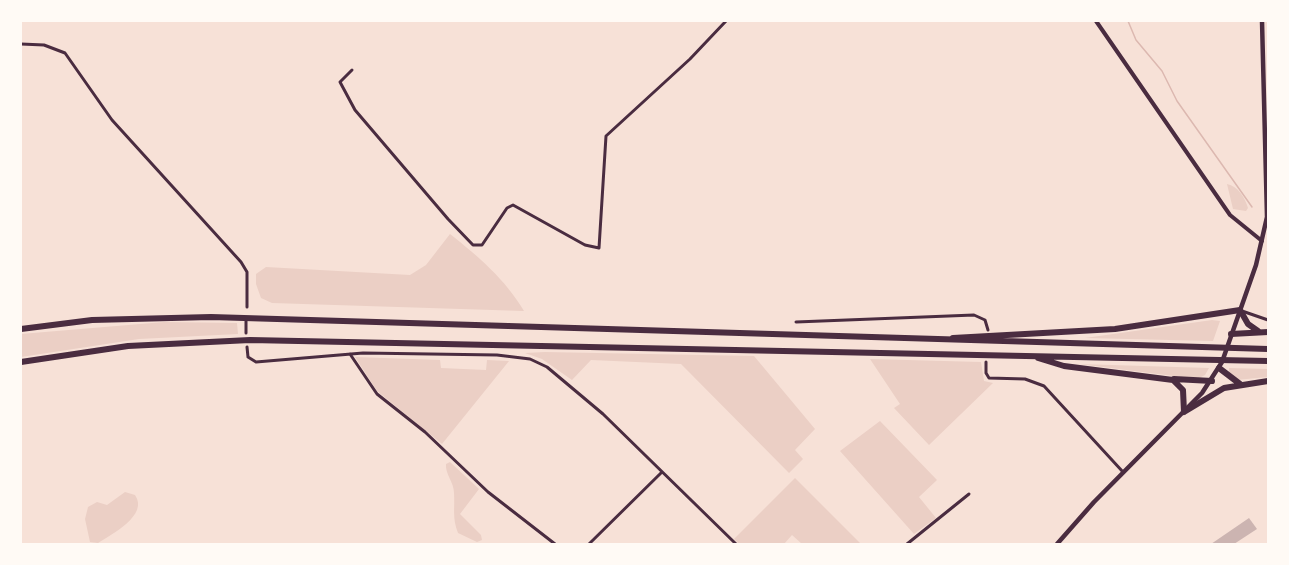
<!DOCTYPE html>
<style>
body{margin:0}
#map{position:relative;width:1289px;height:565px;overflow:hidden;background:#f7e1d7;font-family:"DejaVu Sans",sans-serif}
canvas{display:block}
.frame{position:absolute;inset:0;border:22px solid #fffaf5;pointer-events:none}
</style>
<div id="map">
<canvas width="1289" height="565"></canvas>
<div class="frame"></div>
</div>
<script>
const ctx = document.querySelector('canvas').getContext('2d');
ctx.lineJoin = 'round';
function fillPath(path, color) { ctx.fillStyle = color; ctx.fill(path, 'evenodd'); }
function trace(path, color, width, dash) { ctx.strokeStyle = color; ctx.lineWidth = width; ctx.lineCap = dash ? 'butt' : 'round'; ctx.setLineDash(dash || []); ctx.stroke(path); }
const green = new Path2D(`
 M1227,184C1238,186 1245,198 1248,208L1246,211L1233,209Z
 M450,234C479,257 505,279 524,311L272,303L261,298L256,284V274L266,267L410,275L426,265Z
 M1212,320L1220,321L1213,341L1085,338Z
 M164,322L237,323L238,334L139,339L21,357V334Z
 M545,352L754,356L815,429L795,450L803,459L789,473L681,364L591,360L572,380L542,359L525,353Z
 M355,357L440,360L441,368L486,370L487,360L509,361L442,444L377,391Z
 M870,359L981,362L984,381L993,383L929,445L894,408L900,404Z
 M1079,364L1209,368L1205,375L1197,379Z
 M1229,368L1268,369V377L1236,380L1229,374Z
 M880,421L937,480L919,497L936,518L914,534L840,451Z
 M450,462L479,489L460,514L481,535L482,540L477,542L458,533C452,518 455,508 454,493C454,482 445,474 446,464Z
 M795,478L861,544H802L792,535L784,544H739L734,539Z
 M125,492L135,495C149,515 112,534 98,543L90,542L85,519L88,507L97,502L107,505Z`);
const stream = new Path2D(`
 M1128,21L1136,40L1162,71L1177,101L1252,207`);
const building = new Path2D(`
 M1249,518L1257,529L1234,544H1211Z`);
const minor = new Path2D(`
 M21,44L44,45L65,53L112,120L241,262L247,272V307
 M352,70L340,82L355,110L448,219L473,245H482L507,208L513,205L585,245L599,248L606,136L690,59L726,21
 M1242,311L1268,320
 M246,320V333
 M796,322L974,315L985,320L988,330
 M247,347L248,357L256,362L363,353L497,355L530,359L547,367L603,414L736,544
 M350,354L377,394L425,432L488,492L555,544
 M986,362V373L989,378L1025,379L1044,386L1123,472
 M589,544L662,472
 M907,544L969,494`);
const tertiary = new Path2D(`
 M1096,21L1230,215L1262,241`);
const secondary = new Path2D(`
 M1057,544L1094,502L1202,393L1222,362L1256,265L1267,217L1262,21`);
const motorway = new Path2D(`
 M21,329L92,320L211,317L1268,349
 M1231,334L1268,332
 M953,338L1115,329L1240,310L1248,324L1258,331
 M1038,358L1064,366L1173,380L1183,390L1184,412
 M21,362L128,346L250,340L1268,361
 M1219,368L1240,384
 M1174,379L1212,381
 M1184,412L1224,388L1268,381`);
fillPath(green, '#ebcfc5');
trace(stream, '#dcb8b0', 1.5);
fillPath(building, '#ccb4b1');
trace(minor, '#4a2c40', 3);
trace(tertiary, '#4a2c40', 4);
trace(secondary, '#4a2c40', 4.5);
trace(motorway, '#4a2c40', 6);
</script>
